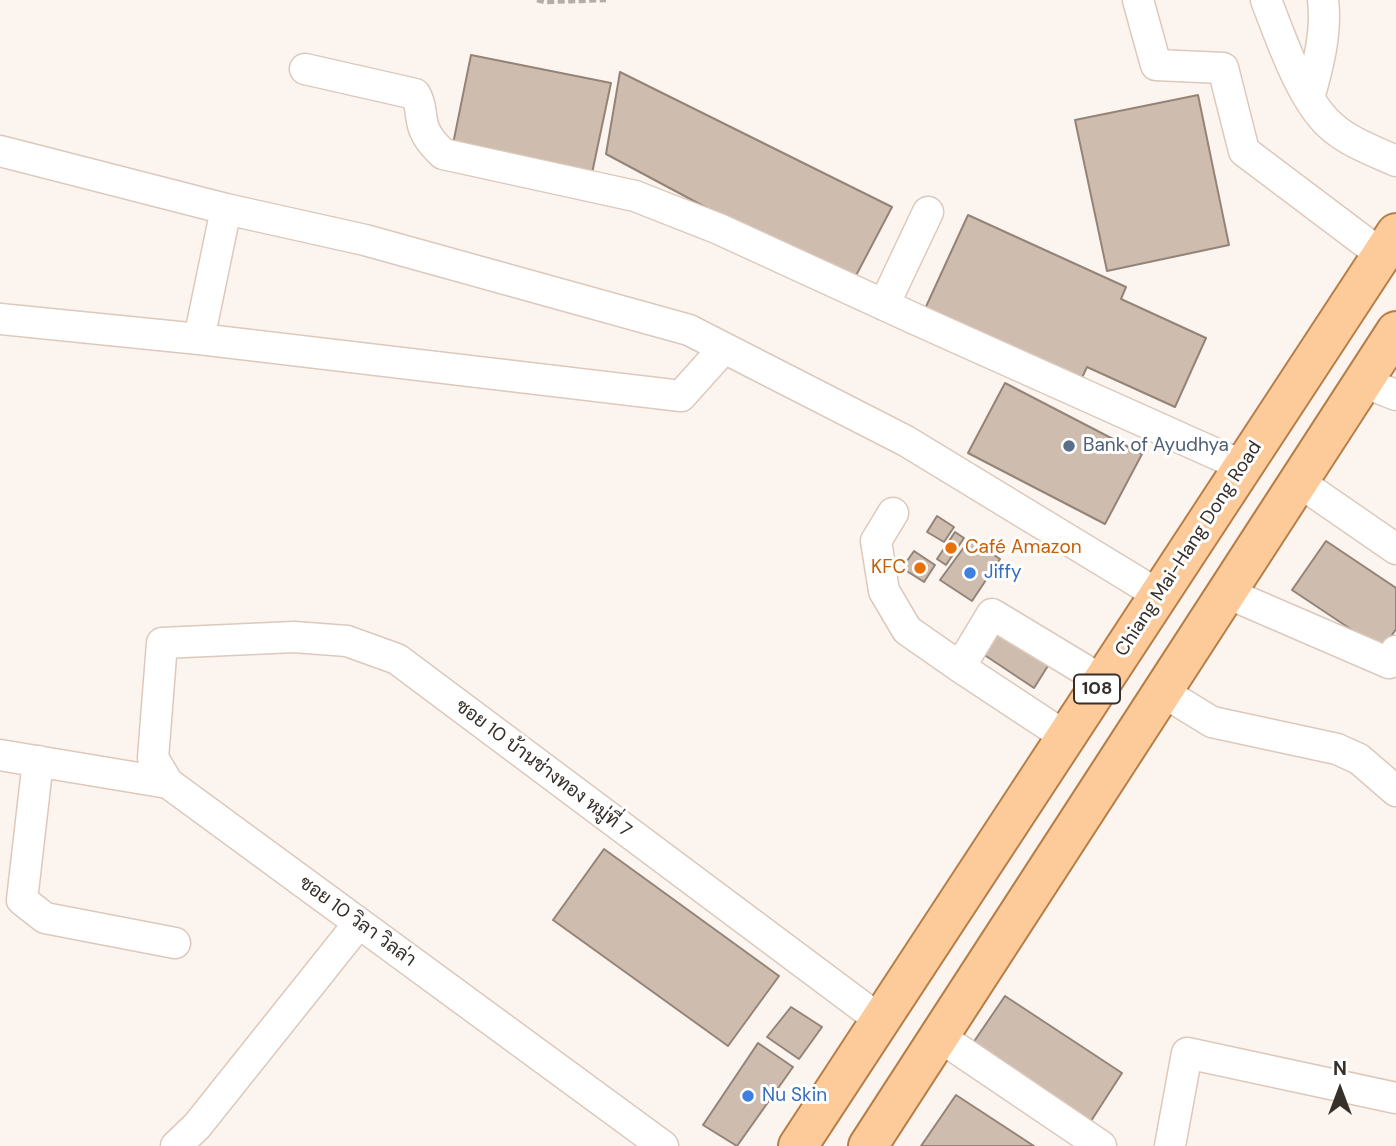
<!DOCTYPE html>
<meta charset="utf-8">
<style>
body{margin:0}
#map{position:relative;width:1396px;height:1146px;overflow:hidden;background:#fcf4ef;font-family:"DM Sans",sans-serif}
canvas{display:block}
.north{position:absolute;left:1305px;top:1055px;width:70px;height:70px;-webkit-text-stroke:5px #fff;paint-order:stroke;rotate:0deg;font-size:19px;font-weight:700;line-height:28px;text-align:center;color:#372f2a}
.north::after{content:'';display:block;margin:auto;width:24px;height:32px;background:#372f2a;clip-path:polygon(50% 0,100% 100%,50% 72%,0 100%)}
</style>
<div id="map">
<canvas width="1396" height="1146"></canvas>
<div class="north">N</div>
</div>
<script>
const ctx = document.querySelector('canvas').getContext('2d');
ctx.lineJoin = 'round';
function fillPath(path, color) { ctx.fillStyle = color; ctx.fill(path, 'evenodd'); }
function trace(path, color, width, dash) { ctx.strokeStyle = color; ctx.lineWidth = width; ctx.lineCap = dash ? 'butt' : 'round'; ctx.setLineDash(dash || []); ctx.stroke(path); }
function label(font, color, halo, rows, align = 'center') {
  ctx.font = font + ' "DM Sans",Sarabun,sans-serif'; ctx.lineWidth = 6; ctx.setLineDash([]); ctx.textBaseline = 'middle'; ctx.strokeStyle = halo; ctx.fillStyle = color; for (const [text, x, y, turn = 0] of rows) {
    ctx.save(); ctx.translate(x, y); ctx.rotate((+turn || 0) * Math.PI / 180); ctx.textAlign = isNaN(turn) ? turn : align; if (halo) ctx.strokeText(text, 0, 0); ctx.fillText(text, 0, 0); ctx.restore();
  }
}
const building = new Path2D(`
 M471,55L611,83L591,178L452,149Z
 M620,72L892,207L851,285L606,154Z
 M1198,95L1229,245L1107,271L1075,120Z
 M968,215L1126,287L1121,299L1206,338L1175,407L1087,367L1080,382L924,311Z
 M1005,383L1142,454L1105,524L968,453Z
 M937,516L954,527L944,542L927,532Z
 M955,532L964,538L946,565L937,559Z
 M970,539L1000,559L972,601L940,580Z
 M1326,541L1396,588V629L1382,650L1292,590Z
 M914,551L935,565L924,582L902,568Z
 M1000,628L1051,661L1034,688L983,654Z
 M604,849L779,976L728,1046L553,920Z
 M1005,996L1122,1073L1091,1121L973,1043Z
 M791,1007L822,1027L799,1059L767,1037Z
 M758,1043L793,1067L737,1146L703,1125Z
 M956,1095L1034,1146H921Z`);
const path = new Path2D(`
 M537,0L544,2L606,0`);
const minor = new Path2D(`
 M1138,0L1156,65L1223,68L1244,151L1382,255
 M1266,0C1280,36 1301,99 1330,125C1348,142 1374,151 1396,161
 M305,69L415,94C421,103 420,112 422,121C424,135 434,145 443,154L635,196L719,229L915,319L1243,466
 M1309,98C1318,67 1327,32 1323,0
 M0,151L226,209L365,240L689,330L906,441L1159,595
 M884,305L928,212
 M0,319L199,339L681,396L724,348
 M199,339L226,209
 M1363,382L1396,395
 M1299,482L1396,549
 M893,513L876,541L884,591L907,630L960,667
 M1227,593L1389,663L1396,651
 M1163,692L1212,722L1337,749L1359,759L1396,791
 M1066,737L960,667L992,614L1103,681
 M0,755L168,783
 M38,761L22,900L45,918L175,943
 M940,1037L1101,1146
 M176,1146L197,1126L359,923
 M663,1146L168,783L153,758L162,643L294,637L347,641L397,659L880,1020
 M1170,1146L1187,1053L1396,1098`);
const major = new Path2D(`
 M798,1146L1396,233
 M868,1146L1396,331`);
const markers = [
 [1069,446,7,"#5c6f8a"],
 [951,548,7,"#e8710a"],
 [920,568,7,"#e8710a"],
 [970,573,7,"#3f7fe0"],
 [748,1096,7,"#3f7fe0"]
];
const shields = [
 [1097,689,46]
];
const shieldNames = [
 ["108",1097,689]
];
const serviceNames = [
 ["Bank of Ayudhya",1083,446]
];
const foodNames = [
 ["Café Amazon",965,548],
 ["KFC",906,568,"right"]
];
const streetNames = [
 ["Chiang Mai-Hang Dong Road",1189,549,-57],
 ["ซอย 10 บ้านช่างทอง หมู่ที่ 7",543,769,37],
 ["ซอย 10 วิลา วิลล่า",357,922,36]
];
const shopNames = [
 ["Jiffy",984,573],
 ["Nu Skin",762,1096]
];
fillPath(building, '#cebdaf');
trace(building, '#948477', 2);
trace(minor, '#dcc9bc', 33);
trace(major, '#b67e47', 42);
trace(path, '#b4aca7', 4.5, [7, 3.5]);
trace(minor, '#fff', 30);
trace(major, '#fdcb9a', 38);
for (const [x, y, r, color] of markers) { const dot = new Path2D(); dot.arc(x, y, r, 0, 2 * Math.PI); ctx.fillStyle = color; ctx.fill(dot); trace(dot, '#fff', 2.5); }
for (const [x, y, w] of shields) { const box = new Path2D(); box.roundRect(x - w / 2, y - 14.5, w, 29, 5); ctx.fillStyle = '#fff'; ctx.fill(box); trace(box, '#372f2a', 2); }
label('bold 18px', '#372f2a', null, shieldNames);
label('19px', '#4e5e75', '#fff', serviceNames, 'left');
label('19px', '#c56008', '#fff', foodNames, 'left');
label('19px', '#372f2a', '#fff', streetNames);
label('19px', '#366cbe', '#fff', shopNames, 'left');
</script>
